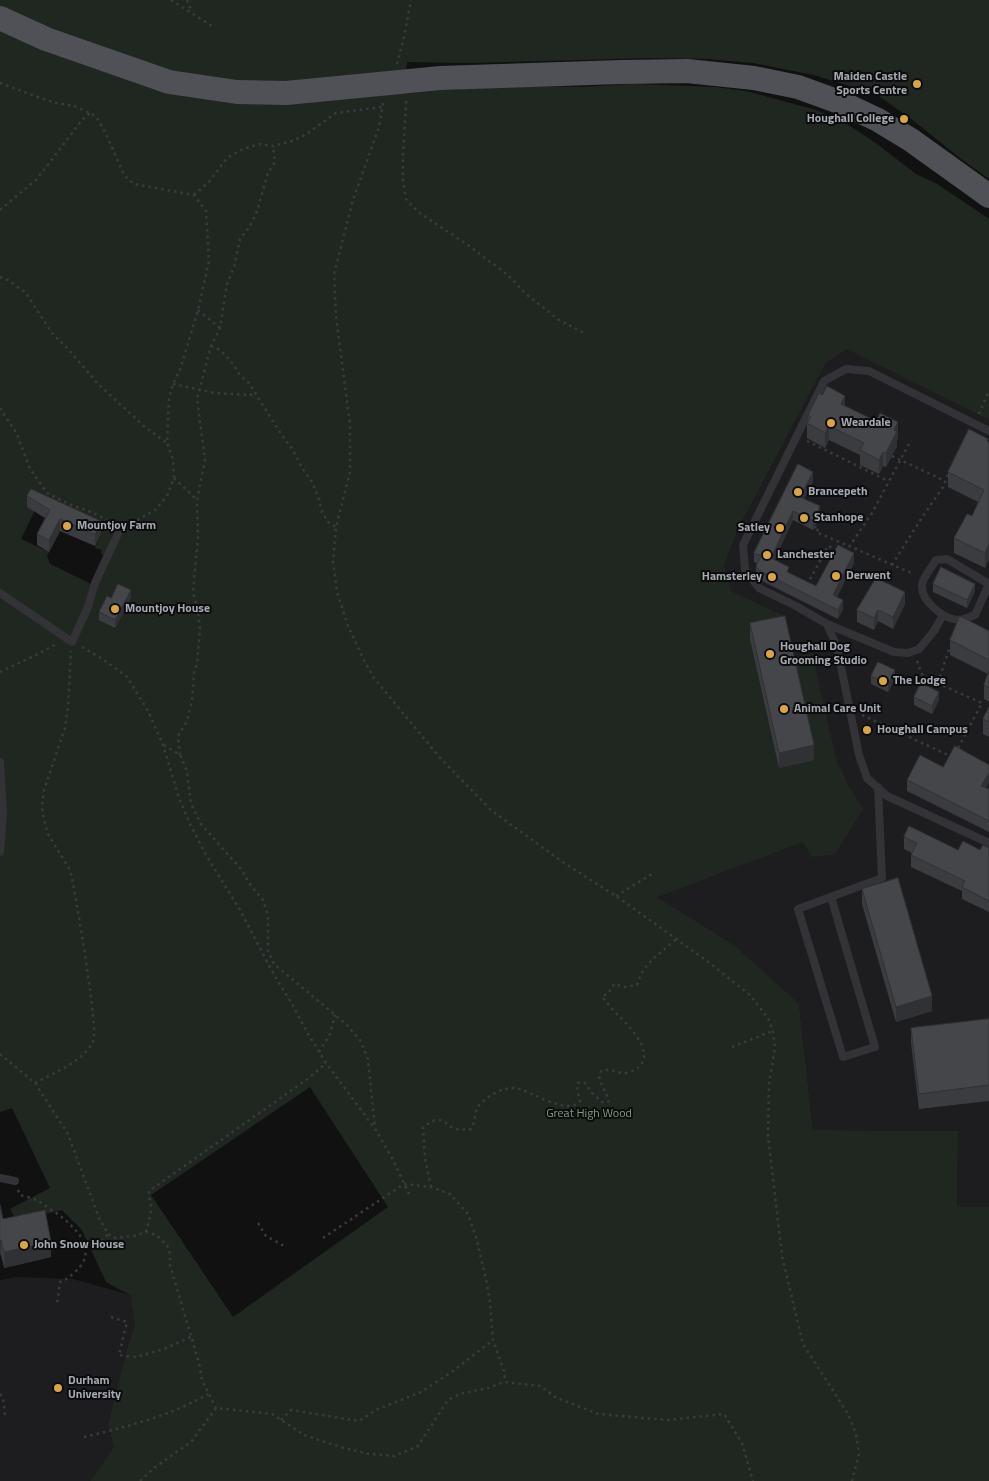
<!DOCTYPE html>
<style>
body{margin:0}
canvas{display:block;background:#111112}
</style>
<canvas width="989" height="1481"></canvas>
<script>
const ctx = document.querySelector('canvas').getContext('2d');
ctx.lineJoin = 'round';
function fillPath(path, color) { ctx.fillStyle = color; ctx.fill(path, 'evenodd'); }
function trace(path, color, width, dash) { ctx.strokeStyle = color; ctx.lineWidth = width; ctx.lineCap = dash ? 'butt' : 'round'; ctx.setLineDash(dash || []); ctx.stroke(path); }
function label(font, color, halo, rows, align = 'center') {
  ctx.font = font + ' "Titillium Web",sans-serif'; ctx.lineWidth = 4; ctx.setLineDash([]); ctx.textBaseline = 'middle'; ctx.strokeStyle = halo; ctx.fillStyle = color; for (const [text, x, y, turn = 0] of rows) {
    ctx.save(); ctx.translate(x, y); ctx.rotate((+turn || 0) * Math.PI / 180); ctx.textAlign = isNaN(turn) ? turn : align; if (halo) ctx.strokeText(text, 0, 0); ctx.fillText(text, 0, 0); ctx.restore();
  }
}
const built = new Path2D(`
 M847,348L989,420V1207H957L958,1131L813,1130L799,1004L657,896L773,853L731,591L724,566L738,529L826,363Z
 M17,1277L73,1279L130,1295L135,1324L126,1352L108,1423L114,1447L90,1481H0V1280Z`);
const green = new Path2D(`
 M0,0H989V179L960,158L914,121L876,94L814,75L753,63L708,59L651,58L469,63L407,62L405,82L406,94L443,90L525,86L581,87L632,84L715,87L746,91L816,110L842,121L873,141L916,174L937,184L989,219V420L847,349L826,363L738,529L724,566L731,591L781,615L791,658L812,653L836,759L848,785L863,809L835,854L812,857L803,842L657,897L735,946L799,1004L813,1130L958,1131L957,1207H989V1481H90L114,1447L108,1424L126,1352L135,1324L130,1295L106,1282L82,1230L62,1210L17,1221L10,1209L50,1188L12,1108L0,1112ZM38,504L101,532L95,548L102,550L101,554L104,556L91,584L50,564L47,556L49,552L21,539ZM310,1087L388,1207L233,1317L151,1195Z`);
const path = new Path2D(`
 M171,0L212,26
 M187,0L192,12
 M397,64L404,37L411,0
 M0,83L38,97L56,103L74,106L90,113L97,118L106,134L124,175L134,184L194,195L206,211L209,261L198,310L180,370L173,384L169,398L167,443L173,459L174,478L167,496L155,510L130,524
 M406,101L403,155V180L406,199L418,212L468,245L509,276L526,294L559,320L584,333
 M383,103L379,127L353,200L334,274L336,317L350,424V472L336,527L333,562L337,592L348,626L364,660L374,678L441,759L491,810L561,861L616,896L707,961L750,995L768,1018L773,1031L775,1048L769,1083L768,1136L782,1256L803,1344L848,1414L856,1434L859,1454L852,1481
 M194,195L209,182L227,158L241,150L259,144L273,146L292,141L305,135L336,113L382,107
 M0,210L37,179L82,120L90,113
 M0,277L8,280L26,293L52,333L69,350L98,384L145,427L167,443
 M198,310L220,328
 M211,346L220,350L230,360L240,375L249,383L281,434L293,450L302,468L312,482L319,499L322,512L328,522L336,527
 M173,384L215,393L250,395L255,394
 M0,408L17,434L30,469L47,493L71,505L94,513L111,522
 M979,414L989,390
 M807,441L888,481
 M892,456L945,481
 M174,478L197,500
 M814,527L819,528L816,532L914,574
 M849,547L872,513L911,440
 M892,565L921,519L943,487L949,472
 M807,585L828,546L837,550
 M82,647L104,660L127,677L148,711L163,745L179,798L190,824L206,855L240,910L273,973L292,1004L308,1034L326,1063L376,1130L393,1160L409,1194
 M917,661L923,677L982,703L957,750
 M0,672L40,653L56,644
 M938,683L950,646
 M862,715L950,756L953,754
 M164,745L180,755L187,771L191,804L201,824L241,869L249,883L263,900L268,915V951L274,964L346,1024L360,1040L368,1059L375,1128
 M180,755L178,736L187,721L192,701L194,673L197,663L200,629L198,611L193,592L198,537L197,500L205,460L197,399L211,346L220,328L227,284L234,267L240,239L250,226L257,211L268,173L275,162L273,146
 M616,896L655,872
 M732,1047L773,1031
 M319,1052L330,1034L335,1015
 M0,1054L35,1083L68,1134L99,1218L108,1234L115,1238L134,1236L146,1232L156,1235L167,1245L170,1254V1265L199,1363L202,1380L216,1408
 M35,1083C55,1072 81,1063 93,1042C99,1029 77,906 73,883L70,870L48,834L44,820L42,807L44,790L65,728L68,707L71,651
 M431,1187L425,1158L423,1128C429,1122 437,1117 444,1122C447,1123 448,1126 451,1127C457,1130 464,1130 471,1129C476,1121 474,1111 480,1104C488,1096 503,1087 515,1088C530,1090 568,1117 580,1101L577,1090L578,1083L584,1082L593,1094L602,1102H608L609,1100L599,1079L601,1071C612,1067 620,1076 630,1072C661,1060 633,1030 620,1017C613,1011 608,1003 602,997L609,992L614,984L625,987L637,985C644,962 658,956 675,940
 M18,1190L20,1195C26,1197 33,1198 38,1201C44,1204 49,1209 55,1212C74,1226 100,1249 76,1271C71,1276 66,1280 60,1282L57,1305
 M258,1223L266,1236L286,1247
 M146,1232C148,1224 151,1216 151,1207C151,1201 148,1197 149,1191L309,1078L326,1063
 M323,1238L404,1184L431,1187L450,1194L468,1214L476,1237L486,1279L490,1302L493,1340L505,1374L504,1382
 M97,1246L108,1234
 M111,1317L127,1322L119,1355L136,1357L164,1349L191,1337
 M0,1394L3,1398L5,1416
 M281,1420L291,1410L359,1421L378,1409L421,1392L453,1371L493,1340
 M84,1437C126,1427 170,1416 208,1394
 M140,1481L154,1468L191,1442L216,1408L272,1414L304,1435L340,1447L369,1454L394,1456L418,1446L448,1400L460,1394L488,1388L504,1382L540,1386L555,1397L598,1414L668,1420L724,1414L742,1443L753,1481`);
const service = new Path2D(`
 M989,584L947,559L936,560C932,567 924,576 922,584C920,601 944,620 960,620C964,620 970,616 975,615L989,584
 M0,593L72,642L88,607L95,583L121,527
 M943,615L934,631L919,649L908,653L894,652L827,624L796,606L759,588L745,570L743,545L824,381L846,369L869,371L989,431
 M827,624L837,647L859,755L867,778L887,796L989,843
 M0,762L3,813L0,852
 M831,897L875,1047L843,1057L798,909L882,878L878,787
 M0,1178L15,1181`);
const primary = new Path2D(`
 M0,18L46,39L169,82L237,92L286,93L441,78L621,72L687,71L754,78L798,87L842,103L878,120L911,140L989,196`);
const wall = new Path2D(`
 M845,406L898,437L897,440V446L886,467L883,466L879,474L860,465V455L829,440L825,448L807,438V423L808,421V415Z
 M988,442L989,559L985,568L954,553V538L972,516L978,502L948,487V472Z
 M813,481L804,499L820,515L813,530L793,520L775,559L789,573L816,586L854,563L837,597L843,609L838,619L760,580L756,575V566L757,563L754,562V553Z
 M27,496L101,533L95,546L60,531L49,552L37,545V534L45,518L27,507Z
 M933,584L975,591L967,608L933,592Z
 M131,598L115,628L99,620V612Z
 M905,604L893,629L878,621L874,630L857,622V610Z
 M750,623L814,760L779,768L750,639Z
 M989,631V702L984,699V685L988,674L950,655V640Z
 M871,676L895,678L888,692L871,684Z
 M914,697L939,700L932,714L914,705Z
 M989,707V737L983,734V719Z
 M907,780L986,788L989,789V832L907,791Z
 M904,837L958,850H980L989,848V912L962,899V891L911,867V855L912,853L904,849Z
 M862,889L932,1011L896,1022L862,904Z
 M989,1019V1101L919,1109L911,1043V1028Z
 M3,1219L51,1257L4,1268L1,1255H0Z`);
const shadedWall = new Path2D(`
 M845,396V410L841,404Z
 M898,422V437L897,440V446L886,467V453L894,430Z
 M829,426V440L825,448V433Z
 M883,452V466L879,474V460Z
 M813,472V481L800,506V497Z
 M820,506V515L813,530V521Z
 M793,511V520L771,567V558Z
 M60,519V531L49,552V540Z
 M101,521V533L95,546V535Z
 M989,544V559L985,568V553Z
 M854,553V563L833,604V595Z
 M975,584V591L967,608V600Z
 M131,590V598L115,628V620Z
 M905,592V604L893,629V617Z
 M843,600V609L838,619V610Z
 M878,610V621L874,630V618Z
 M895,670V678L888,692V685Z
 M939,692V700L932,714V706Z
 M814,745V760L779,768V753Z
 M989,773V783L981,796V786Z
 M932,996V1011L896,1022V1007Z
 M0,1240H1V1255H0Z
 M51,1242V1257L4,1268V1252Z`);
const building = new Path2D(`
 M827,386L845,396L841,404L876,421L880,413L898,422L894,430L897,431L886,453L883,452L879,460L860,450L864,443L829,426L825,433L807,423L811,417L808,415L819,393L822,395Z
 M969,429L988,439L987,441L989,442V544L985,553L954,538L967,514L972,516L984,490L948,472Z
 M798,464L813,472L800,497L820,506L813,521L793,511L771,558L789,567L787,572L816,586L838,545L854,553L833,595L843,600L838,610L760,571L756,566L761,556L754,553Z
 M31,489L101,521L95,535L60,519L49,540L37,534L50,510L27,496Z
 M941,567L975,584L967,600L933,584Z
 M876,578L905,592L893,617L878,610L874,618L857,610Z
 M118,584L131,590L115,620L99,612L107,596L111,598Z
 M785,616L814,745L779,753L750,623Z
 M960,616L989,631V660L950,640Z
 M878,662L895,670L888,685L871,676Z
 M989,671V688L984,685Z
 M921,683L939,692L932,706L914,697Z
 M989,707V722L983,719Z
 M955,746L989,765V773L981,786L989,789V821L907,780L920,755L943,767Z
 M909,826L958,850L963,841L980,850L983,845L989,848V901L962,887L965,881L911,855L917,843L904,837Z
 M898,878L932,996L896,1007L862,889Z
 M989,1019V1085L919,1094L911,1028Z
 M0,1205L3,1219L45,1210L51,1242L4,1252L1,1240H0Z`);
const markers = [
 [917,84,5,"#daa642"],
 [904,119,5,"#daa642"],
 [831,423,5,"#daa642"],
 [798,492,5,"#daa642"],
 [804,518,5,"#daa642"],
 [67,526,5,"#daa642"],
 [780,528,5,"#daa642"],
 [767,555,5,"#daa642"],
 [836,576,5,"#daa642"],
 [772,577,5,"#daa642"],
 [115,609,5,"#daa642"],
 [770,654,5,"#daa642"],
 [883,681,5,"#daa642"],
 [784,709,5,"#daa642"],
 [867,730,5,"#daa642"],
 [24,1245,5,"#daa642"],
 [58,1388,5,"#daa642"]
];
const poiNames = [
 ["Maiden Castle",907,77,"right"],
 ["Sports Centre",907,91,"right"],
 ["Houghall College",894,119,"right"],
 ["Weardale",841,423],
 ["Brancepeth",808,492],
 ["Stanhope",814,518],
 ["Mountjoy Farm",77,526],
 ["Satley",770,528,"right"],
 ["Lanchester",777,555],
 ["Derwent",846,576],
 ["Hamsterley",762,577,"right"],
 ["Mountjoy House",125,609],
 ["Houghall Dog",780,647],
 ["Grooming Studio",780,661],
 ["The Lodge",893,681],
 ["Animal Care Unit",794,709],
 ["Houghall Campus",877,730],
 ["John Snow House",34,1245],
 ["Durham",68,1381],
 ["University",68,1395]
];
const parkNames = [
 ["Great High Wood",589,1114]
];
fillPath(built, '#1d1d1f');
fillPath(green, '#202721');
trace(path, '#393a3e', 2.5, [2.5, 4]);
trace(service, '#333337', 8);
trace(primary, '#4f5156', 24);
fillPath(wall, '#3b3c40');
fillPath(shadedWall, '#303134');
fillPath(building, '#45464a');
trace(building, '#303134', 1);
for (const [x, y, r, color] of markers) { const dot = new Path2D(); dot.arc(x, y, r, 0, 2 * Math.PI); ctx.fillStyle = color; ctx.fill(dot); trace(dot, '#0c0c0d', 2); }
label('bold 12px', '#a4a8b1', '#0c0c0d', poiNames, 'left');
label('12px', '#7d9a7f', '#0c0c0d', parkNames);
</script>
